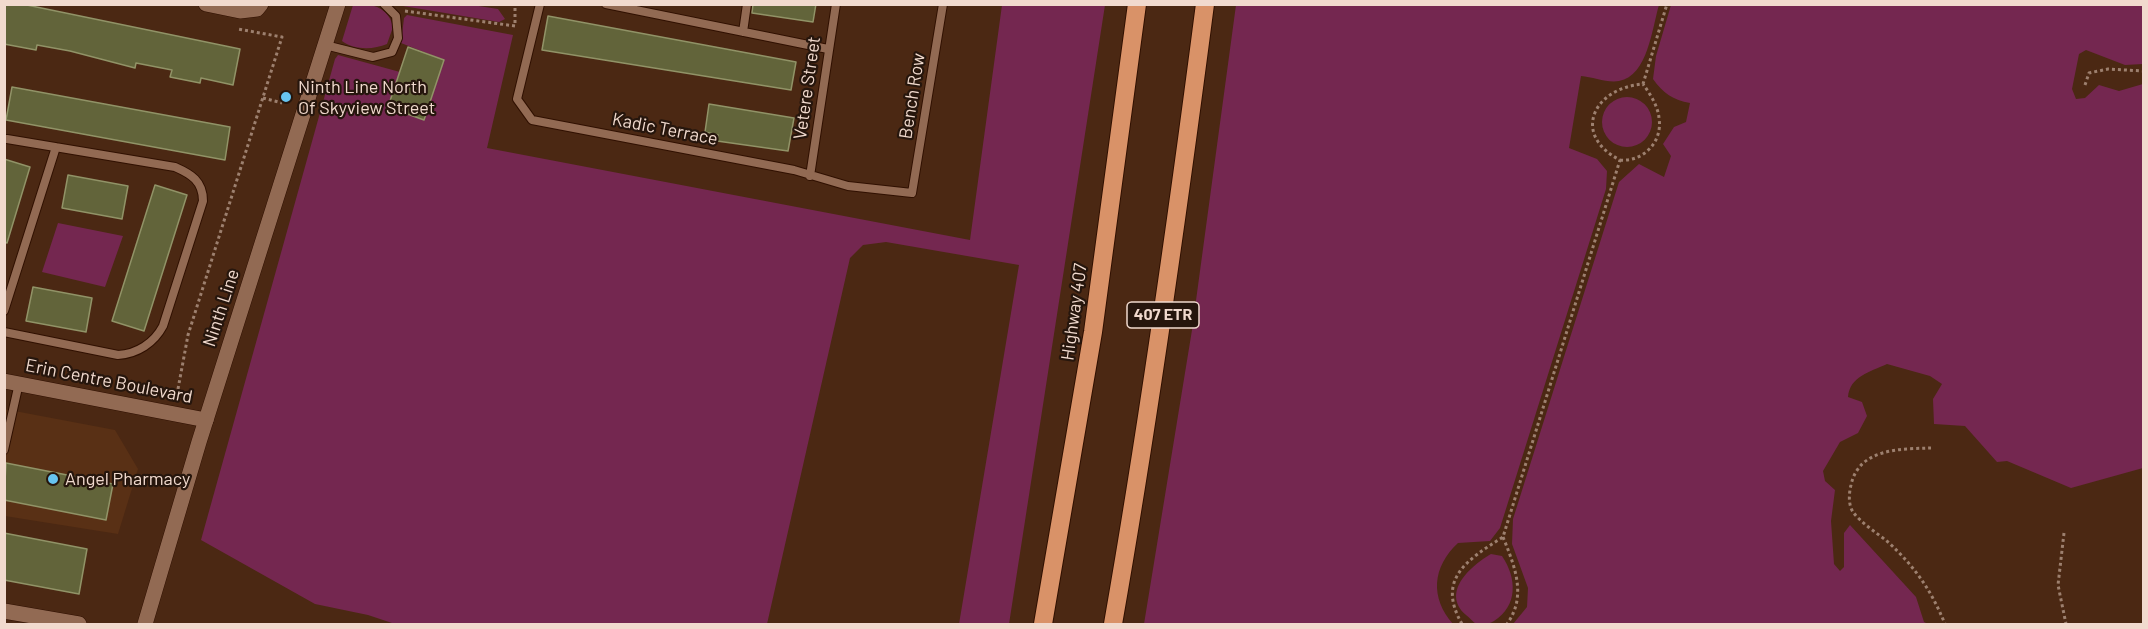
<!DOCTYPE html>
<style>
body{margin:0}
#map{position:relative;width:2148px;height:629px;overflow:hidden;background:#4b2813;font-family:Barlow,sans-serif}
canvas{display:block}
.frame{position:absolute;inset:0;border:6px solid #f1dace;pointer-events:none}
</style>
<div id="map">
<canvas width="2148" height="629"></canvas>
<div class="frame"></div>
</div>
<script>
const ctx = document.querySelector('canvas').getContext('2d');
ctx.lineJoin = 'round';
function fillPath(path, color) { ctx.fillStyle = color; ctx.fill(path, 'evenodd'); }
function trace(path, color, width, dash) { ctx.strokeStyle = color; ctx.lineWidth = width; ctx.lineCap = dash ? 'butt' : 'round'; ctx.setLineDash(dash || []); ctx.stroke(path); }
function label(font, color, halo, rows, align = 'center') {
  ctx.font = font + ' Barlow,sans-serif'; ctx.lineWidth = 4.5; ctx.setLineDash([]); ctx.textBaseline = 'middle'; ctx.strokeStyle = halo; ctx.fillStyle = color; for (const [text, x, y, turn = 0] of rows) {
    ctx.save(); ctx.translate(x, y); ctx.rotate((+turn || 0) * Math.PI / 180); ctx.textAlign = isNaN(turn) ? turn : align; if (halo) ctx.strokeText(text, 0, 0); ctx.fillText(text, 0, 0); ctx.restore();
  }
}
const built = new Path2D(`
 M4,409L115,430L138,469L118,534L5,516Z`);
const green = new Path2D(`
 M353,5C370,2 389,7 393,27L387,44C373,50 354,50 342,41Z
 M397,5H472L498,9L505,19L499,22Z
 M1002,5H1105L1009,624H959L1019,265L886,242L863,245L850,258L767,624H395L368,615L315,604L201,540L335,59L338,55L400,72L424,119L444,60L401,43L404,18L407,15L513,35L487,148L970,240Z
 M1236,5H1659C1652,28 1648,76 1619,81C1607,83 1593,77 1581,76L1569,148L1597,159L1607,171L1606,189L1500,528L1490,541L1458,543C1432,567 1430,598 1453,624H1144L1192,330Z
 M1671,5H2143V64L2125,65L2086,50L2079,54L2072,89L2076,99L2085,98L2099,85L2119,91L2143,84V468L2071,488L2007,461L1997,462L1965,426L1934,424L1933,399L1942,384L1930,376L1887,364C1870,372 1850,376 1848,397L1862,402L1867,416L1858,433L1840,442L1823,471L1825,481L1835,490L1831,521L1834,564L1840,571L1844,567V533L1850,525L1916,597L1924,622L1928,624H1513L1527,607L1528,588L1512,544L1513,519L1619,182L1639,164L1664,177L1671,156L1663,144L1674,127L1686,122L1690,103C1673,100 1663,93 1653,79L1656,56Z
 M1602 122a25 25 0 1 1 50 0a25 25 0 1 1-50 0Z
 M58,223L123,236L105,287L42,272Z
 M1491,554L1502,556C1517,578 1518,606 1494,621C1489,624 1482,626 1476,624C1473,622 1469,617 1466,615C1440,592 1472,565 1491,554Z`);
const building = new Path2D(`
 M4,4H22L240,49L233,85L201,78L200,83L170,77L172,70L136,63L135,68L70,51L37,45L36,50L4,44Z
 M753,4H816L813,22L752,13Z
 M548,16L796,62L791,90L542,50Z
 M408,47L444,60L424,120L388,107Z
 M12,87L230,127L225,160L6,120Z
 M709,104L794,118L788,151L717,141L718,135L705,132Z
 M4,159L30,167L7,243L4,242Z
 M68,175L128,186L122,219L62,208Z
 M155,185L187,195L144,331L112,321Z
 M33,287L92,298L86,332L26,321Z
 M6,463L113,484L106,520L4,500Z
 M4,533L87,549L79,594L4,580Z`);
const path = new Path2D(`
 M405,11L515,26V4
 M2085,85L2089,73L2108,69L2144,71
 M263,98L282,103
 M1620,160C1643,162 1663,142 1659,118C1658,106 1650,94 1643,84
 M178,389L188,335L282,37L238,29
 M1931,448C1900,449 1859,448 1851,485C1849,493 1848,504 1853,512C1861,523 1877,533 1888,542C1916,568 1931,590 1945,624
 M2064,533L2058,585L2066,624
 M1503,537C1515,567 1527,596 1507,624
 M1462,624C1436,579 1467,560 1503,537L1620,160C1571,135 1593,88 1643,84L1667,4`);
const service = new Path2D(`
 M540,4L517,99L532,120L794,170L848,186L912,193L943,4
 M606,4L828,49
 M743,32L747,4
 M325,45L373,57L392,52L398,38L396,16L384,4
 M810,176L836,4
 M4,311L56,147
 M4,332L118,355C137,354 154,343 163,326L203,201C203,181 191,174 175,167L7,139
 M4,450L19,383`);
const minor = new Path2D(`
 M206,4L240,11L257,9L261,4
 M4,611L79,624`);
const tertiary = new Path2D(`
 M4,381L206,420`);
const secondary = new Path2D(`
 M145,624L199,442L338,4`);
const motorway = new Path2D(`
 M1043,624L1093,332L1137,4
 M1113,624C1149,419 1178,212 1205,4`);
const markers = [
 [286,97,6,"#67c4f0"],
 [53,479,6,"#67c4f0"]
];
const shields = [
 [1163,315,72]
];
const shieldNames = [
 ["407 ETR",1163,315]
];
const poiNames = [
 ["Ninth Line North",298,87],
 ["Of Skyview Street",298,108],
 ["Angel Pharmacy",65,479]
];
const streetNames = [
 ["Vetere Street",807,88,-82],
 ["Bench Row",912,96,-81],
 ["Kadic Terrace",665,129,11],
 ["Ninth Line",221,308,-72],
 ["Highway 407",1074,312,-82],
 ["Erin Centre Boulevard",109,381,11]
];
fillPath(built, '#593015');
fillPath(green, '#742750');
fillPath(building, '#62643a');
trace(building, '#919367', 1.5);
trace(service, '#301000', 10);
trace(minor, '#301000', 16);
trace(tertiary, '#301000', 16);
trace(secondary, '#301000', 16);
trace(motorway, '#301000', 20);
trace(path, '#9d806f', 3, [3, 3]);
trace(service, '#926a53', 8);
trace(minor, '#926a53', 15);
trace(tertiary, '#926a53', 15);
trace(secondary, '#926a53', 15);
trace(motorway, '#d99268', 18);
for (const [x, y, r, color] of markers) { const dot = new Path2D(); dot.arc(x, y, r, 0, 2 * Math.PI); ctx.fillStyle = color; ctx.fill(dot); trace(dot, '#26160d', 2); }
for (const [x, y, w] of shields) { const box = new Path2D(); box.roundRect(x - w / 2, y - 13, w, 26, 4.5); ctx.fillStyle = '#26160d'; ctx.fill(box); trace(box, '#f1dace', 1.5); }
label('bold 16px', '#f1dace', null, shieldNames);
label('18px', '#f1dace', '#26160d', poiNames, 'left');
label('18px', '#f1dace', '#26160d', streetNames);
</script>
